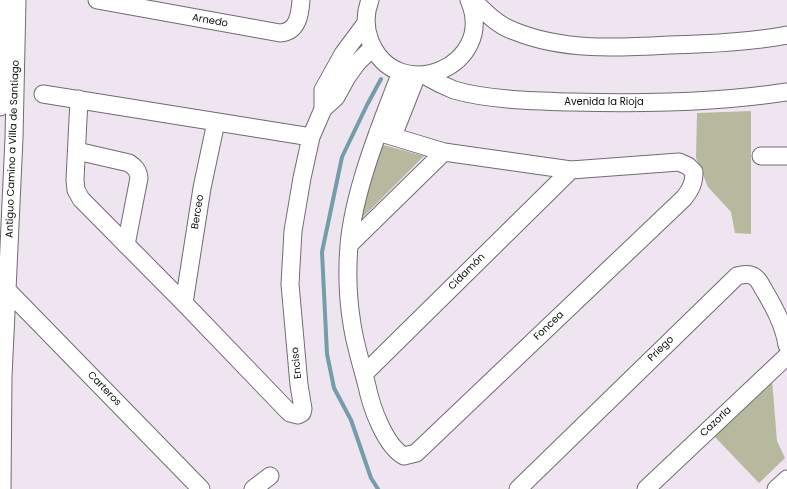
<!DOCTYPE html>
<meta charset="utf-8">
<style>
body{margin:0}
canvas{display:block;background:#eee5f0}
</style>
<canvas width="787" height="489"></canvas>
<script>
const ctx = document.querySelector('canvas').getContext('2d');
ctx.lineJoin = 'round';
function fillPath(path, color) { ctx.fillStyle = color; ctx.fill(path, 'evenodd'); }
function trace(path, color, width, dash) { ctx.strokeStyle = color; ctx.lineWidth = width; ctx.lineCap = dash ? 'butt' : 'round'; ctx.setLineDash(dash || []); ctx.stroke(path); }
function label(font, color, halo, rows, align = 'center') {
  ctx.font = font + ' Poppins,sans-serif'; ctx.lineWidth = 4; ctx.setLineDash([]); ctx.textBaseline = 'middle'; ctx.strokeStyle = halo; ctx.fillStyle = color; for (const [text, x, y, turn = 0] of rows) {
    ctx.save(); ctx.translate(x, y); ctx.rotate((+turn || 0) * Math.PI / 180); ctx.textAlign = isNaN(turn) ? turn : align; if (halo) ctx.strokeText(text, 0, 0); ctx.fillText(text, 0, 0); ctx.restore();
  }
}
const green = new Path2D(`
 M751,111V234L735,233L731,212L708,187L696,158L697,113Z
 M380,144L424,156L361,219Z
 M772,380L777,441L785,458L759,483L712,434Z`);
const stream = new Path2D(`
 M378,489L371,478L351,420L334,388L327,354L322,252L342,157L367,105L381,79`);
const minor = new Path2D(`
 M97,0L280,33C298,32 300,14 301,0
 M370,0C365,13 365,28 370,41C397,108 498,66 469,0
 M473,0C485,12 497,25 514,31C563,51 617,48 669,45C709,44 748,42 787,35
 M424,75C434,81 444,86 454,90C488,100 536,101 572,102C644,104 716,103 787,92
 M43,94L311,137
 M79,99L75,180L76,190L81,199L184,303L285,408L290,413L298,415L302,413L303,409L299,385L290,284L293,231L302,178L311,137L323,109V90L343,54L366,23
 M0,107L3,0
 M323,109L336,97L347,77L357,63L373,47
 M378,132L444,152L571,170L679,162L688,166L694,172C694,183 691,189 684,198L416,453L404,456C385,446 371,406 367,386C362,366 355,345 352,324C348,300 347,270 349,245C354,189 381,124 401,72
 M393,136L417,75
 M77,151L129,163C135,167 138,170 139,178L126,245
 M761,156H787
 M349,245L444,152
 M7,290L201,489
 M184,303L202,188L216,122
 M364,374L571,170
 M2,489L3,377L14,138L17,0
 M253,489L270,476
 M518,489L737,276C744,274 752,273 757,279C760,282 762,287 764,290C774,307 784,325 787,345
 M646,489L787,356
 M776,489L787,479`);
const streetNames = [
 ["Arnedo",210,21,10],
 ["Avenida la Rioja",604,102],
 ["Antiguo Camino a Villa de Santiago",13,149,-88],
 ["Berceo",198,212,-81],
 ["Cidamón",467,272,-45],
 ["Foncea",549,326,-44],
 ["Priego",661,349,-44],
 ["Enciso",297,363,-96],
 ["Carteros",104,389,46],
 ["Cazorla",716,422,-43]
];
fillPath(green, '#b7b99f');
trace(stream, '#749ca9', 4);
trace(minor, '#726a74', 19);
trace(minor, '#fff', 17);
label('10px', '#0d0b0e', '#fff', streetNames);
</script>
